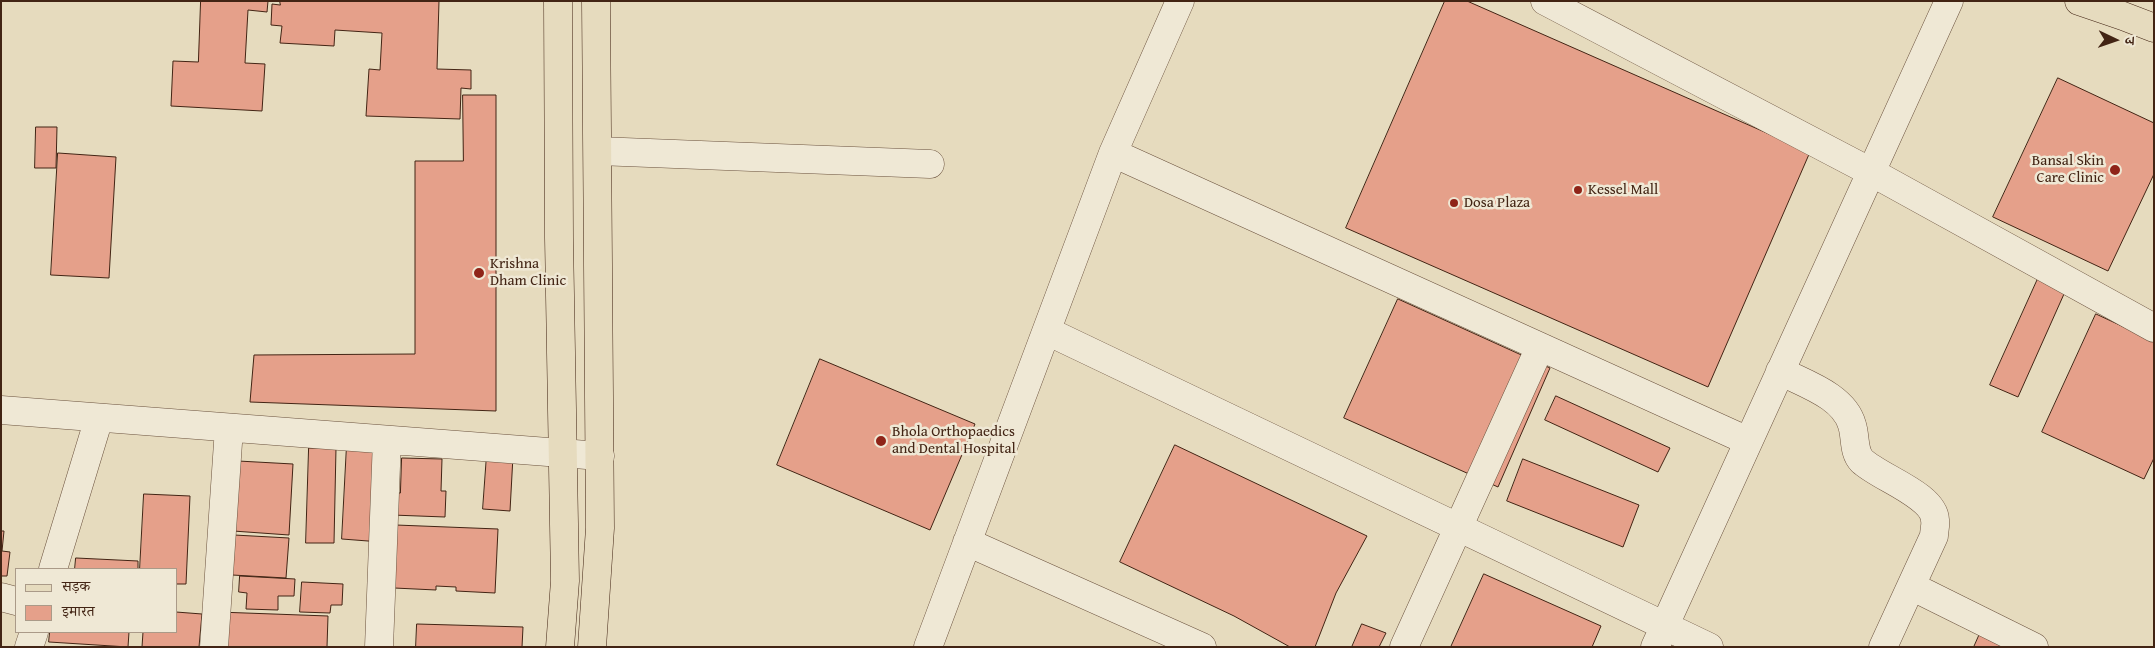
<!DOCTYPE html>
<meta charset="utf-8">
<style>
body{margin:0}
#map{position:relative;width:2155px;height:648px;overflow:hidden;background:#e6dbbe;font-family:"Gentium Book Plus","Noto Serif Devanagari",serif}
canvas{display:block}
.frame{position:absolute;inset:0;border:2px solid #422414;pointer-events:none}
.legend{position:absolute;left:15px;top:568px;width:162px;height:65px;box-sizing:border-box;background:#efe8d5;border:1px solid #aa9a88;margin:0;padding:6px 9px;list-style:none;font-size:15px;color:#422414}
.legend li{display:flex;align-items:center;gap:10px;height:25px}
.legend b{width:25px;border:1px solid #aa9a88}
.north{position:absolute;left:2090px;top:15px;width:50px;height:50px;-webkit-text-stroke:4px #efe8d5;paint-order:stroke;rotate:93deg;font-size:14px;font-weight:700;line-height:20px;text-align:center;color:#422414}
.north::after{content:'';display:block;margin:auto;width:18px;height:22px;background:#422414;clip-path:polygon(50% 0,100% 100%,50% 72%,0 100%)}
</style>
<div id="map">
<canvas width="2155" height="648"></canvas>
<div class="frame"></div>
<ul class="legend">
<li><b style="height:6px;background:#e6dbbe"></b>सड़क</li>
<li><b style="height:14px;background:#e5a08a"></b>इमारत</li>
</ul>
<div class="north">उ</div>
</div>
<script>
const ctx = document.querySelector('canvas').getContext('2d');
ctx.lineJoin = 'round';
function fillPath(path, color) { ctx.fillStyle = color; ctx.fill(path, 'evenodd'); }
function trace(path, color, width, dash) { ctx.strokeStyle = color; ctx.lineWidth = width; ctx.lineCap = dash ? 'butt' : 'round'; ctx.setLineDash(dash || []); ctx.stroke(path); }
function label(font, color, halo, rows, align = 'center') {
  ctx.font = font + ' "Gentium Book Plus",serif'; ctx.lineWidth = 5; ctx.setLineDash([]); ctx.textBaseline = 'middle'; ctx.strokeStyle = halo; ctx.fillStyle = color; for (const [text, x, y, turn = 0] of rows) {
    ctx.save(); ctx.translate(x, y); ctx.rotate((+turn || 0) * Math.PI / 180); ctx.textAlign = isNaN(turn) ? turn : align; if (halo) ctx.strokeText(text, 0, 0); ctx.fillText(text, 0, 0); ctx.restore();
  }
}
const building = new Path2D(`
 M201,1H268L267,12L248,10L245,63L265,64L262,111L171,106L173,61L198,62Z
 M280,1H439L437,69L471,70V89L461,88L460,119L366,116L369,69L380,70L382,33L335,30L334,46L280,43L282,26L271,25L272,4L280,5Z
 M1445,1H1467L1810,152L1708,387L1346,228Z
 M2058,78L2154,123V174L2108,271L1993,217Z
 M463,95H496V411L250,402L254,355L415,354V161H463Z
 M36,127H57L56,168H35Z
 M58,153L116,157L109,278L51,275Z
 M2041,272L2068,285L2018,397L1990,385Z
 M1398,299L1550,368L1498,487L1344,418Z
 M2096,314L2154,341V458L2144,479L2042,432Z
 M820,359L975,424L930,530L777,465Z
 M1556,396L1670,448L1658,472L1545,420Z
 M347,444L387,446L381,542L342,539Z
 M1175,445L1367,536L1336,593L1315,647H1290L1234,616L1120,562Z
 M309,448H336L334,543H306Z
 M487,454L513,456L510,511L483,509Z
 M402,458L442,459L441,491H446L445,517L392,515V493H400Z
 M1523,459L1639,505L1623,547L1507,501Z
 M238,461L293,464L289,535L233,531Z
 M144,494L190,496L186,584H176V569H140Z
 M396,525L498,529L495,593L456,591V587L436,586V590L394,588Z
 M1,531H4L2,551L10,552L7,576H1Z
 M234,535L289,538L286,578L232,575Z
 M76,558L138,561V569H75Z
 M1484,574L1601,626L1592,647H1451Z
 M240,576L295,579L294,596H278V610L246,609L247,593L239,592Z
 M302,582L343,584L342,605H331L330,613L300,612Z
 M176,612L202,614L199,647H142L143,632H176Z
 M218,612L328,616L327,647H217Z
 M417,624L523,627L522,647H416Z
 M1362,624L1386,633L1379,647H1352Z
 M1982,629L2019,647H1974Z
 M50,632H129L128,647L49,642Z`);
const minor = new Path2D(`
 M1545,1L1871,172L2154,328
 M598,151L930,164
 M1113,153L1748,441
 M1047,331L1709,647
 M1780,371C1805,384 1844,396 1852,425C1856,437 1853,452 1862,461C1880,478 1934,495 1935,520C1936,525 1934,531 1934,536L1883,647
 M1,410L600,456
 M967,542L1202,647
 M53,569L99,418
 M1911,586L2034,647
 M1,597L16,601
 M29,647L34,632
 M214,647L229,428
 M379,647L387,440
 M928,647L1113,153L1180,1
 M1404,647L1540,347
 M1655,647L1949,1`);
const major = new Path2D(`
 M558,1L559,238L565,581L560,647
 M2079,1L2123,16L2154,28
 M592,647L600,528L596,1`);
const markers = [
 [2115,170,6,"#8f2418"],
 [1578,190,5,"#8f2418"],
 [1454,203,5,"#8f2418"],
 [479,273,6,"#8f2418"],
 [881,441,6,"#8f2418"]
];
const poiNames = [
 ["Bansal Skin",2104,161,"right"],
 ["Care Clinic",2104,178,"right"],
 ["Kessel Mall",1588,190],
 ["Dosa Plaza",1464,203],
 ["Krishna",490,264],
 ["Dham Clinic",490,281],
 ["Bhola Orthopaedics",892,432],
 ["and Dental Hospital",892,449]
];
fillPath(building, '#e5a08a');
trace(building, '#422414', 1);
trace(minor, '#6b523e', 29);
trace(major, '#422414', 29);
trace(minor, '#efe8d5', 28);
trace(major, '#e6dbbe', 28);
for (const [x, y, r, color] of markers) { const dot = new Path2D(); dot.arc(x, y, r, 0, 2 * Math.PI); ctx.fillStyle = color; ctx.fill(dot); trace(dot, '#efe8d5', 2); }
label('15px', '#422414', '#efe8d5', poiNames, 'left');
</script>
